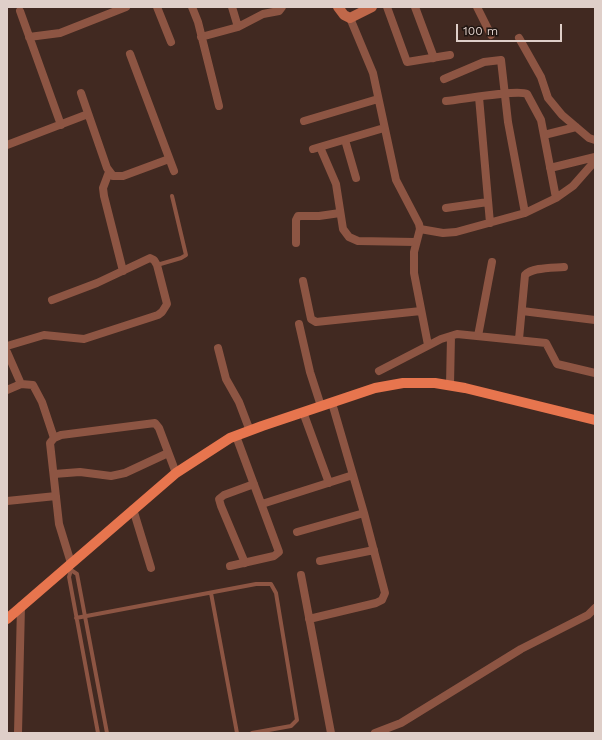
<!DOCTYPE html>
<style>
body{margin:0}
#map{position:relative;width:602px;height:740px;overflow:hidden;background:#412921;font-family:"Work Sans",sans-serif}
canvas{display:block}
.frame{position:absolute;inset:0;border:8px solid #dfcfc9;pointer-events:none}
.scale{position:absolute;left:456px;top:24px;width:106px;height:18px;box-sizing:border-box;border:2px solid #dfcfc9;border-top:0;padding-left:5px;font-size:12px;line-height:14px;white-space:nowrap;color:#dfcfc9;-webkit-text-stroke:3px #201511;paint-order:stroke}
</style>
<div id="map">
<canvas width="602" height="740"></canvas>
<div class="frame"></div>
<div class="scale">100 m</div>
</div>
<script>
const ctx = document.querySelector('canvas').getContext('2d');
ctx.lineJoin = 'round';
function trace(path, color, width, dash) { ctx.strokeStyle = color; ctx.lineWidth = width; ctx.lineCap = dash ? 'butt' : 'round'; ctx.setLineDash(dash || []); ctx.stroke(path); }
const lane = new Path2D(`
 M157,265L181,258L186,255L172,196
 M71,566V570L69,577L98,733
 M71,570L77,574L107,733
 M211,593L237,733
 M76,618L256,584H271L276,593L297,720L291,726L252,733`);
const street = new Path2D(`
 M157,7L171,42
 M192,7L198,22L219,106
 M232,7L238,27
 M387,7L407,62L450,55
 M415,7L434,58
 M477,7L491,35
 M20,11L61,125
 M350,18L373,73L396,180L419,224L420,229L414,252V273L428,345
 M29,37L60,33L126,7
 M201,37L238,27L263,14L279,11L282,7
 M519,38L541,77L548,98L562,115L589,138L595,140
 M130,54L174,171
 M444,79L484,62L501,60L508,122L525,213
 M81,93L107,168L113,176H123L169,159
 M479,97L490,223
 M446,101C460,100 518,89 527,94L541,120L556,198
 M304,121L378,99
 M544,135L576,127
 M345,140L356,178
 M7,145L88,114
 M320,147L336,184L343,229L349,237L358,241L415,242
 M313,149L384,128
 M550,168L595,157
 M109,172L103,188L104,196L123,271
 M446,208L488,202
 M420,229L443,233L456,232L525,213L556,198L573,186L595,161
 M296,243V220L298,216H319L340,213
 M303,281L311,319L316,322L421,311
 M522,311L595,320
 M299,324L310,372L321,406
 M478,336L492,262
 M519,339L525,275C532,267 553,268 564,267
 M7,346L44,335L84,339L158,315L162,312L167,304L157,265L154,260L150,258L97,283L52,300
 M218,348L226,379L239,402L250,431
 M7,352L21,384
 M379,371L441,339L457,334L546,343L557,364L595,373
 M450,385L451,336
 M7,390L21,384L33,385L42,402L54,438
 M303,412L329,483
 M54,474L80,472L111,476L125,473L168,453
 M7,501L56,496
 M262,504L353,475
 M133,509L151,568
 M297,532L364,513
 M320,561L374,550
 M71,563L59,524L50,443L54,438L61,435L155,423L159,428L176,473
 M245,563L221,506L219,499L224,495L254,484
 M230,566L274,556L279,552L236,436
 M301,575L331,733
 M309,619L376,603L382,600L385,593L364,513L332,403
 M18,733L21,606
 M375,733L401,723L521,649L588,615L595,608`);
const secondary = new Path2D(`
 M338,7L344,15L350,18L372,7`);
const primary = new Path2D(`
 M7,619L176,473L230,438L262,426L375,388L403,383H435L465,388L595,420`);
trace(lane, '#8d5543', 4);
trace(street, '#8d5543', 8);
trace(secondary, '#c0684a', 10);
trace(primary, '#e7754e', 10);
</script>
